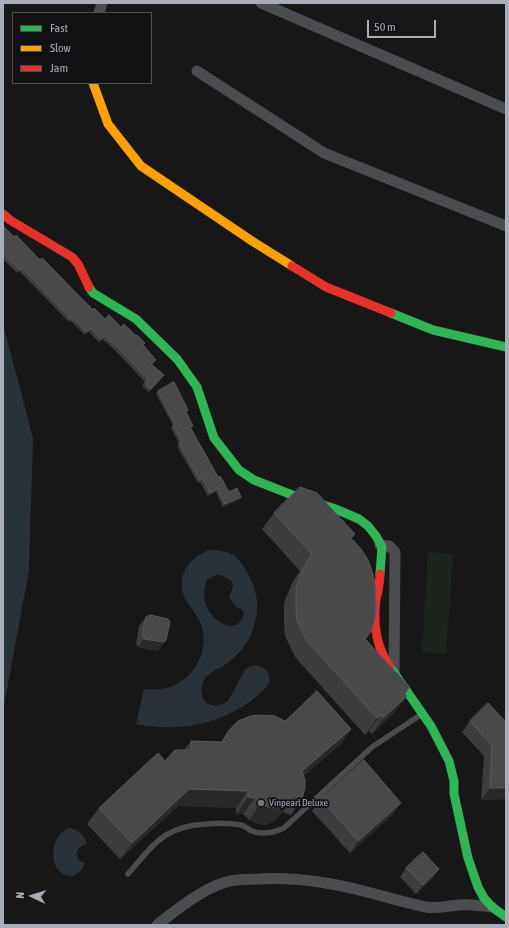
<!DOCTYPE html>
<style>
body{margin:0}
#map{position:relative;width:509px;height:928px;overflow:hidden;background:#171717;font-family:"Asap Condensed",sans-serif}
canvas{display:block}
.frame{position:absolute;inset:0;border:4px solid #a8adb8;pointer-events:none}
.legend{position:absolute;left:12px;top:12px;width:140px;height:72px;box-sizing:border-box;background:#111113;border:1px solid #4d4f55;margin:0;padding:5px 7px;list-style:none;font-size:12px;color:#a8adb8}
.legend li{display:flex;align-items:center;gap:8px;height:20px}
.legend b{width:20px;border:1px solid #4d4f55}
.north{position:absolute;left:12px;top:876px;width:40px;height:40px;-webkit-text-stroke:3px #111113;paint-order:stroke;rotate:274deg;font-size:11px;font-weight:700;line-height:16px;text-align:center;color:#a8adb8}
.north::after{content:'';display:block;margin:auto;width:14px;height:18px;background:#a8adb8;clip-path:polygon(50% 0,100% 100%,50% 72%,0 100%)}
.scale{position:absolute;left:367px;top:20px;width:69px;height:18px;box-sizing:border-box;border:2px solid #a8adb8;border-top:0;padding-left:5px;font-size:12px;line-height:14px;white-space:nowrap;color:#a8adb8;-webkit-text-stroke:3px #111113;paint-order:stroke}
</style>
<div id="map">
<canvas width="509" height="928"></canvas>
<div class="frame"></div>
<ul class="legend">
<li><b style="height:5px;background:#30b455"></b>Fast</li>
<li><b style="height:5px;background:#ff9f0a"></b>Slow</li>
<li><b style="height:5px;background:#e5322d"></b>Jam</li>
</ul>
<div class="north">N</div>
<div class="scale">50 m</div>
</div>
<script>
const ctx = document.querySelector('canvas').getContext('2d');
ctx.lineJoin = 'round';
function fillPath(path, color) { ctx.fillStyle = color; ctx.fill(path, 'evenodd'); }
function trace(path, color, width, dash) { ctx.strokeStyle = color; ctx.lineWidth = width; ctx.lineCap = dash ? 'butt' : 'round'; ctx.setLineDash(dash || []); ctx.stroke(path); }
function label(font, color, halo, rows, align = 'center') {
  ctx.font = font + ' "Asap Condensed",sans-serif'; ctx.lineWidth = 3.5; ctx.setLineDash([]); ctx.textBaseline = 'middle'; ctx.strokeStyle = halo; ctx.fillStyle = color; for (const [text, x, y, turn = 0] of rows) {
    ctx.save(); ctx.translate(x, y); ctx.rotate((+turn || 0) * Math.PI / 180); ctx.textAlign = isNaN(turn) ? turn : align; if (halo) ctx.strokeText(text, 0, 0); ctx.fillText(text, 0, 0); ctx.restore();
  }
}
const green = new Path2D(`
 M428,552L453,554L446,654L422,652Z`);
const water = new Path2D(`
 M3,324L33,438L29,570L3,711Z
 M209,550C217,550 228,551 235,556C240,561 245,568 248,574C250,579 254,585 255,591C260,605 256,625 249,639C244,647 237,656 229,662C220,669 208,671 203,682C196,701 212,712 228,701L245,670C253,662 266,665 269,676C271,686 263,690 257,696C224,724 178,733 136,724L144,689C150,689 156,690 162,689C192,684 211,652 201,624C198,616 192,610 188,603C173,581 186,559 209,550ZM216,575H221L232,581L233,587L229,597L236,607L241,609L244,612C240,644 192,615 207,580Z
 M68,828C77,829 85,834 87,844C78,846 74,852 79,860L85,863L82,870L73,876C47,877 48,837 68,828Z`);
const lane = new Path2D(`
 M128,874C155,843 164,826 207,824C218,823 231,823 241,825C245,826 248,829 252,831C262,835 275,832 284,828L372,747L422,714`);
const street = new Path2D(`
 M261,3L506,109
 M99,13L102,3
 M197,71L324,153L506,226
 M380,545L389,546L395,552L394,674
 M157,925C176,910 202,889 226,882C237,879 248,879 259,879C295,877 333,883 367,892C387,897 406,903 426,907C437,909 447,906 459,905C469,904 481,906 492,907`);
const fast = new Path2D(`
 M89,287L93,293L136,319L177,359L197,387L214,438L239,470L254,480L300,498L333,508L359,519L368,526L376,536L382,547L380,574
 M391,313L433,330L506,347
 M390,667L431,726L449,761L454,781V794L468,858L478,887L484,898L492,907L506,917`);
const slow = new Path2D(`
 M93,83L108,124L141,166L252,241L292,266`);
const jam = new Path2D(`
 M3,214L10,220L72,257L78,264L89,287
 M292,266L326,287L391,313
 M380,574C380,583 378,591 376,599C373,623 376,647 390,667`);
const wall = new Path2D(`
 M3,226L93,310L105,319L121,327L136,336L145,343L143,346L156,360L152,365L164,375L149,392L142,386L145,382L115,350L102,339L99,342L88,331L85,335L70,320L69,322L19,271L17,273L3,259Z
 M158,391L186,413L191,429L218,477L229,492L241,497L239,500L223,507L216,492L208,496L200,482L198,483L177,446L179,443L171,428L173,425L156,394Z
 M274,513L352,539L365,639L410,687L405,694L395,712L372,734L369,731L365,735L295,657L285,636L284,626V603L292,583L300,571L262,529Z
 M146,617L166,640L160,648L157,651L138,647L136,644L139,626Z
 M285,721L351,729L340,745L303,776L302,799L291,815L283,812L275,820L266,825L258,824L249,820L243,814H236V808L178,806L120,859L87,824L99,808L165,761L184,750L191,741L221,742L227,733Z
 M470,721L506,722V799L481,800L484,756L462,732Z
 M321,799L393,814L350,853L312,811Z
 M406,868L433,878L416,894L400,877Z`);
const shadedWall = new Path2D(`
 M218,489L216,492L208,496L210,493Z
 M241,497L239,500L223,507L225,504Z
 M144,639L166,640L160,648L157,651L138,647Z
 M407,696L395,712L372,734L384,717Z
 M381,715L369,731L365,735L377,718Z
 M351,729L340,745L290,788L302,771Z
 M490,788H506V799L481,800Z
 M189,789L248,791L236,808L178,806L120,859L132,843Z
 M294,795L283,812L275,820L266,825L258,824L249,820L260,804Z
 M248,797L255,798L243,814H236Z
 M401,803L393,814L350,853L358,841Z
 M439,869L433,878L416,894L423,885Z`);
const building = new Path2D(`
 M3,226L14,237L16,235L40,260L42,258L93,310L94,308L105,319L109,315L121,327L124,324L136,336L137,335L145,343L143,345L156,360L151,364L164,375L151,389L145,383L148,379L117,347L104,336L101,339L91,328L87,332L72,317L71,319L22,268L20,270L3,254Z
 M174,382L188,410L186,412L193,426L190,427L218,477L220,476L229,492L237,488L241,497L225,504L218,489L210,493L203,479L200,480L179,443L182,441L173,425L175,424L158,391Z
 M300,487L317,493L355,534L351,538L361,549L368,560L372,571L375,583L376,610L374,623L370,633L365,639L410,687L403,693L407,696L384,717L381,715L377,718L307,641L297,620L296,610V587L304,567L312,554L274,513Z
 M150,615L168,619L170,622L166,640L163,642L144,639L142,635L146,617Z
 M317,691L351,729L302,771L305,780V788L302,799L294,795L286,804L278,808L269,807L260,804L255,798L248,797V791L189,789L132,843L99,808L158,753L165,761L175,750H191V741L223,742L227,733L233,726L238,721L251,716L259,715L275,716L285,721Z
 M488,703L506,722V788H490L492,745L470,721Z
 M364,760L401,803L358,841L321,799Z
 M423,852L439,869L423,885L406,868Z`);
const markers = [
 [261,803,4,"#757880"]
];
const poiNames = [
 ["Vinpearl Deluxe",269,803]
];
fillPath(green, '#1d241e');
fillPath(water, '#2a3239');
trace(lane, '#4b4c50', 5.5);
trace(street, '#4b4c50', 11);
trace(fast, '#30b455', 9);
trace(slow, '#ff9f0a', 9);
trace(jam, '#e5322d', 9);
fillPath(wall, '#3d3d3f');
fillPath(shadedWall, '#29292a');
fillPath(building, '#49494c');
trace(building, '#58595d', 1);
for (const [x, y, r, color] of markers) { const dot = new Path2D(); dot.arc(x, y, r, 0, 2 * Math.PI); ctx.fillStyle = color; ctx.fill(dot); trace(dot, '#111113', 1.5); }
label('10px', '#a8adb8', '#111113', poiNames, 'left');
</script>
